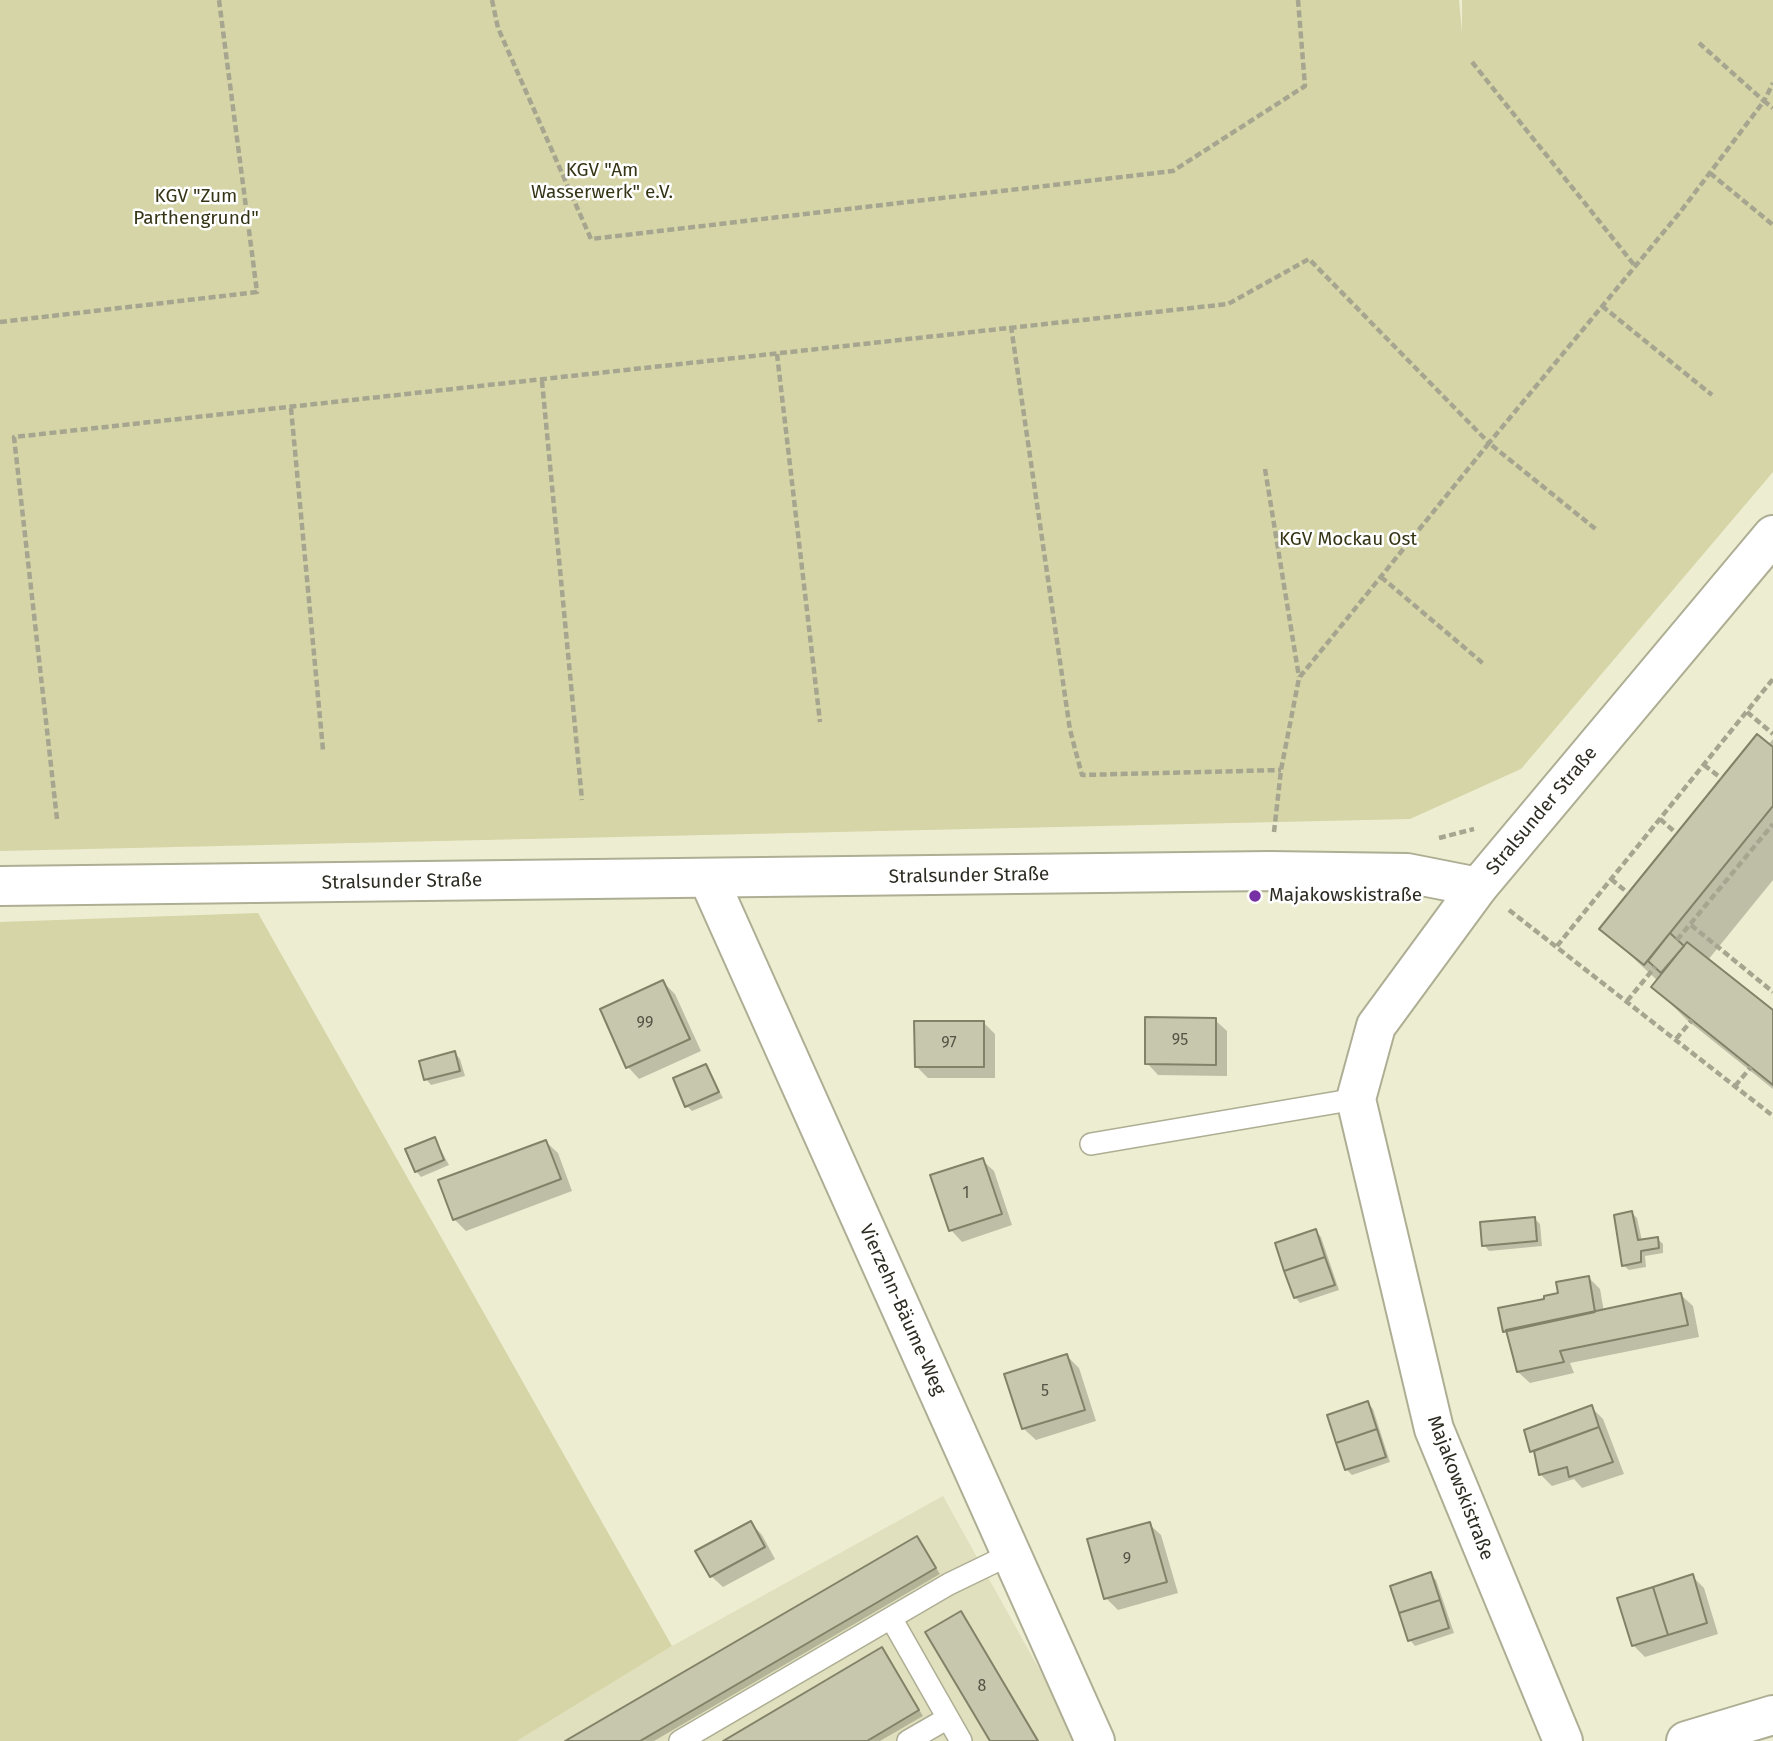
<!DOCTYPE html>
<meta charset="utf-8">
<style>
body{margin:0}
canvas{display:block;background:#ededd1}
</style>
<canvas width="1773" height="1741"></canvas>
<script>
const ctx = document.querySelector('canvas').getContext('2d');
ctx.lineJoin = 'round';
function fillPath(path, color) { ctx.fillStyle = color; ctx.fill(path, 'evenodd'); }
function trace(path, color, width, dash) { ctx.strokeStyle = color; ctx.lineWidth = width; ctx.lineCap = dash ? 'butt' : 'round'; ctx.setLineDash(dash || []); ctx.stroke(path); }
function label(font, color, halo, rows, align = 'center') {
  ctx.font = font + ' "Fira Sans",sans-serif'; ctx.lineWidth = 5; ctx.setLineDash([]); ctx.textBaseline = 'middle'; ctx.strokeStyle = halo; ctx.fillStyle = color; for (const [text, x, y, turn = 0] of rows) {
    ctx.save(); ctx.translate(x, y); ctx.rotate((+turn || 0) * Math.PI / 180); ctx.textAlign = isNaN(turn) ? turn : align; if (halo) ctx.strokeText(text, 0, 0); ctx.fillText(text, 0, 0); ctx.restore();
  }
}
const built = new Path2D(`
 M943,1496L1079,1741H517L672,1646Z`);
const green = new Path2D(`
 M0,0H1459L1462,32V0H1773V472L1521,769L1410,819L0,851Z
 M258,913L672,1646L517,1741H0V922Z`);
const shadow = new Path2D(`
 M1773,739V880L1708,960L1773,1013V1089L1687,1020L1653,986L1658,981L1602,929Z
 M663,982L675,994L701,1051L639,1079L628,1067Z
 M1215,1020L1227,1031V1076L1158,1075L1147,1063Z
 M983,1022L995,1034V1078H928L916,1066Z
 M455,1053L460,1059L465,1076L431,1085L426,1079Z
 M706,1066L723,1098L692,1111L687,1106Z
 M435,1139L449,1165L421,1177L416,1171Z
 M546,1142L558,1153L572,1191L466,1231L454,1219Z
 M982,1160L994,1171L1012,1225L962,1242L951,1230Z
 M1632,1213L1637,1218L1642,1241L1658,1239L1663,1244V1253L1645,1256L1646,1267L1629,1270L1623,1265Z
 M1534,1218L1540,1224L1542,1246L1489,1251L1484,1245Z
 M1316,1231L1321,1237L1339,1290L1300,1303L1295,1297Z
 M1589,1278L1600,1289L1604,1312L1681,1295L1693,1306L1699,1337L1570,1363L1574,1373L1530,1383L1518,1372L1510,1336L1504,1331L1544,1300Z
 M1067,1356L1079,1368L1096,1421L1036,1440L1024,1429L1007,1375Z
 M1368,1403L1373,1409L1390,1462L1352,1475L1346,1469Z
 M1591,1407L1603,1419L1624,1474L1582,1488L1574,1479L1552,1486L1541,1475L1537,1456L1532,1451Z
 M751,1523L762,1535L775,1559L723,1587L711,1576Z
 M1149,1524L1161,1535L1178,1593L1118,1610L1106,1598Z
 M916,1538L940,1574L654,1741H568Z
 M1430,1574L1436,1580L1454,1633L1415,1646L1410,1640Z
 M1692,1576L1704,1588L1718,1634L1645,1657L1633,1645Z
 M960,1613L966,1619L1039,1741H992Z
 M881,1650L923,1716L880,1741H726Z`);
const building = new Path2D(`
 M1757,734L1773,747V806L1644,965L1599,929Z
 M1670,933L1684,946L1661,973L1648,961Z
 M1687,942L1773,1010V1085L1651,987Z
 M663,980L690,1039L626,1068L600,1009Z
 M1145,1017L1216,1018V1065L1145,1064Z
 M914,1021H984V1067H915Z
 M455,1051L460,1071L424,1080L419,1061Z
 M706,1064L719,1092L685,1107L673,1078Z
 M435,1137L444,1160L415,1172L405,1149Z
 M546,1140L561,1179L453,1220L438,1180Z
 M983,1158L1002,1214L949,1231L930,1175Z
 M1632,1211L1638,1240L1658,1237L1659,1248L1641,1251V1262L1622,1266L1614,1215Z
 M1535,1217L1537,1241L1482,1246L1480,1222Z
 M1316,1229L1325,1257L1284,1271L1275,1243Z
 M1325,1257L1335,1285L1294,1298L1284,1271Z
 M1589,1276L1595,1312L1503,1332L1498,1308L1544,1299V1296L1558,1293L1556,1282Z
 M1681,1293L1688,1325L1560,1351L1564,1362L1517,1372L1506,1330Z
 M1067,1354L1085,1410L1022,1429L1004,1374Z
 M1368,1401L1377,1429L1336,1443L1327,1415Z
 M1592,1405L1599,1427L1530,1452L1524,1430Z
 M1599,1427L1613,1462L1569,1477L1567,1467L1539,1475L1534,1451Z
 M1377,1429L1386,1457L1345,1470L1336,1443Z
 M751,1521L765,1547L710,1577L695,1551Z
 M1150,1522L1167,1582L1104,1599L1087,1539Z
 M917,1536L936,1568L640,1741H565Z
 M1431,1572L1440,1600L1399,1613L1390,1586Z
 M1693,1574L1707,1623L1668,1635L1653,1587Z
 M1653,1587L1668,1635L1632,1646L1617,1598Z
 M1440,1600L1449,1628L1408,1641L1399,1613Z
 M961,1611L1038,1741H990L925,1632Z
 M882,1647L919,1710L867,1741H723Z`);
const path = new Path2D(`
 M492,0L498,28L591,239L1173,171L1305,86L1298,0
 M1699,43L1764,101L1773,83
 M1472,62L1635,266
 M1710,173L1773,225
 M1602,306L1712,395
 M0,322L257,292L219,0
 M1011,326L1070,730L1082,775L1281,770
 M777,354L820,722
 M542,381L582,800
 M291,408L323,750
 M1265,469L1299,677
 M1381,577L1485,665
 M1747,712L1773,734
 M1704,765L1721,778
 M57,819L14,437L1228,304L1309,259L1489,443L1681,211L1764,101L1773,108
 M1660,819L1676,833
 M1274,832L1281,770L1299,678L1489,443L1598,531
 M1439,838L1474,829
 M1611,879L1628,893
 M1509,910L1773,1116
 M1691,925L1773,992
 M1677,940L1773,824
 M1557,946L1773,679
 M1627,1001L1655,967
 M1676,1039L1692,1020
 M1735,1086L1751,1067`);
const service = new Path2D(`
 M1091,1144L1356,1099
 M891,1618L961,1741
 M680,1741L949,1584L1011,1554
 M908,1741L948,1718`);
const minor = new Path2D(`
 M709,880L1095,1741
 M1478,887L1376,1026L1356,1099L1434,1429L1563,1741
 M1686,1741L1773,1715`);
const tertiary = new Path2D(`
 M0,886L1270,871L1407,873L1478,887L1773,535`);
const markers = [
 [1255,896,7,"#7631a5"]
];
const numberNames = [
 ["99",645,1024],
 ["95",1180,1041],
 ["97",949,1044],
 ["1",966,1194],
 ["5",1045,1392],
 ["9",1127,1560],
 ["8",982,1687]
];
const parkNames = [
 ["KGV \"Am",602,171],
 ["Wasserwerk\" e.V.",602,193],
 ["KGV \"Zum",196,197],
 ["Parthengrund\"",196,219],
 ["KGV Mockau Ost",1348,540]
];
const streetNames = [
 ["Stralsunder Straße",1542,811,-50],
 ["Stralsunder Straße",969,876,-1],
 ["Stralsunder Straße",402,882,-1],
 ["Vierzehn-Bäume-Weg",902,1310,66],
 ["Majakowskistraße",1460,1488,69]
];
const poiNames = [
 ["Majakowskistraße",1269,896]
];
fillPath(built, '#e0e0be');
fillPath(green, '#d6d5a7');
fillPath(shadow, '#0003');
fillPath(building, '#c7c7ad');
trace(building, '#828268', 2);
trace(service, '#aeae94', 24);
trace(minor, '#aeae94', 42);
trace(tertiary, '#aeae94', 42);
trace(path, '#a6a690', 4.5, [7, 3.5]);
trace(service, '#fff', 21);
trace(minor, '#fff', 38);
trace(tertiary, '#fff', 38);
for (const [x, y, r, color] of markers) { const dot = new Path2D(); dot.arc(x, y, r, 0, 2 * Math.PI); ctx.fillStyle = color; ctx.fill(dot); trace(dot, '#fff', 2.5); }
label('16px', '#545345', null, numberNames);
label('19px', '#363516', '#fff', parkNames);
label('19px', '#2d2c22', '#fff', streetNames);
label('19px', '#2d2c22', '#fff', poiNames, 'left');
</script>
